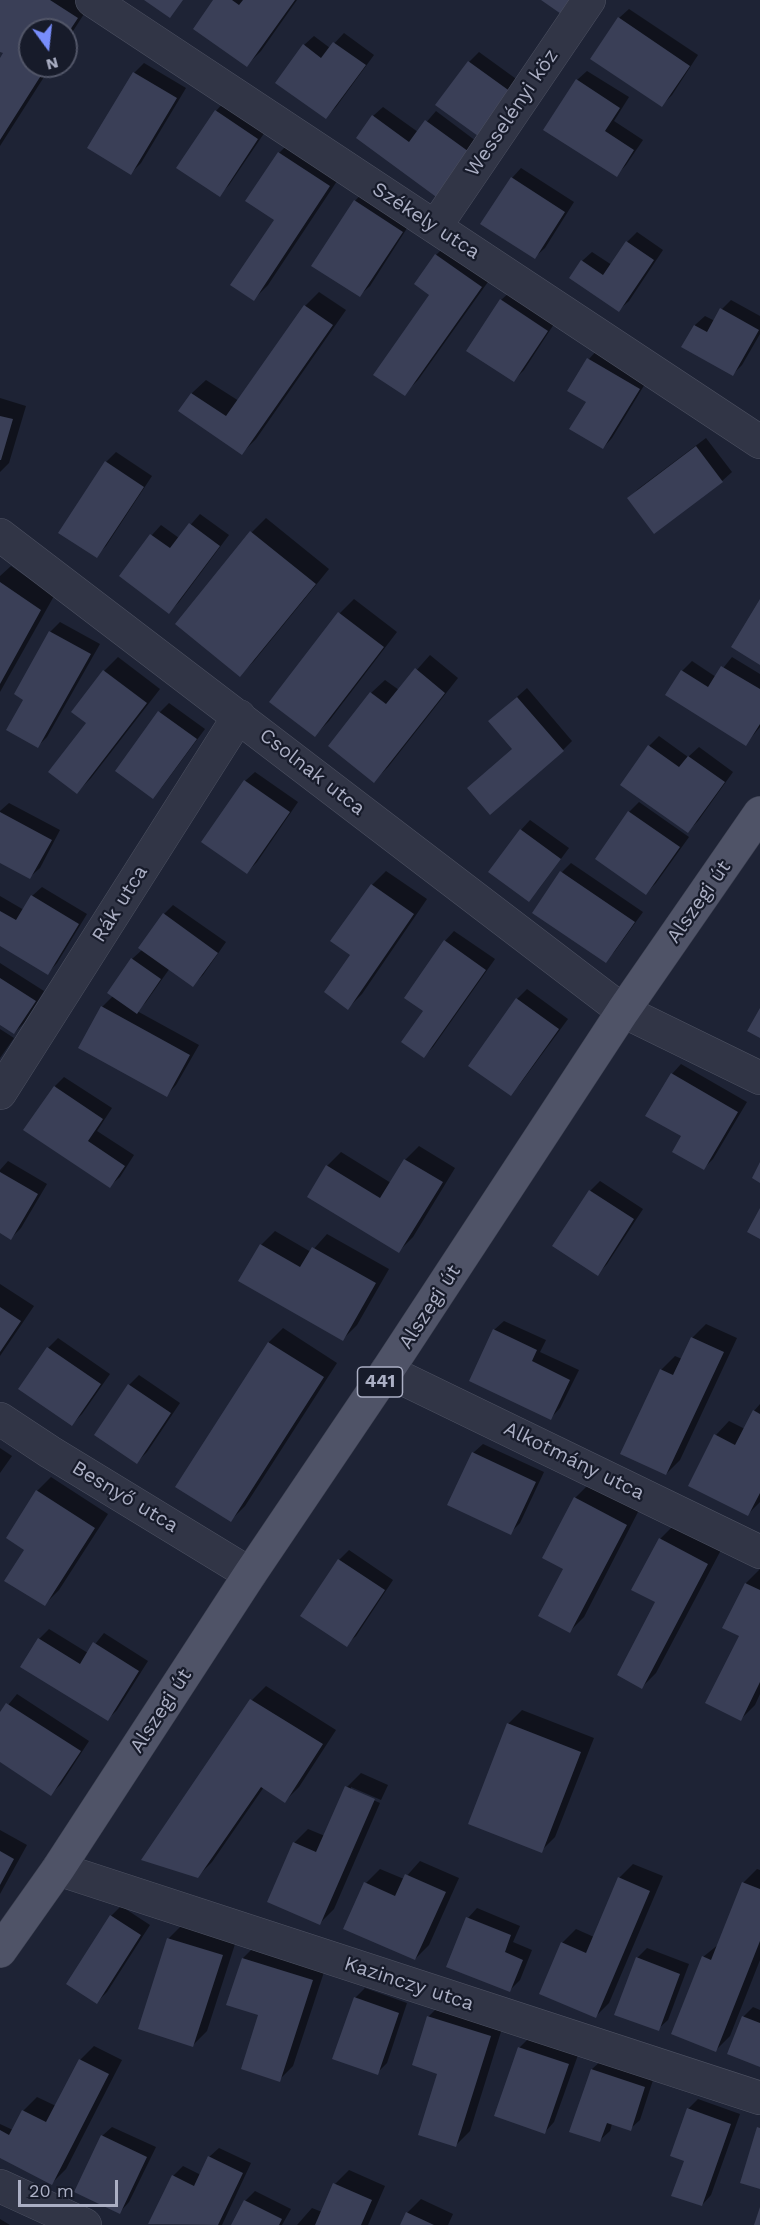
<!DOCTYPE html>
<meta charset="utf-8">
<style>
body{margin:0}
#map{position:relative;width:760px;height:2225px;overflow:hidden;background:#1e2335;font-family:"Work Sans",sans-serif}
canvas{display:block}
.north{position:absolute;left:18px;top:18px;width:60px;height:60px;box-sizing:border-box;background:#171b2a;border:2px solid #525668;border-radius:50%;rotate:165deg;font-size:16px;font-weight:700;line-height:24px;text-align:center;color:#abafc4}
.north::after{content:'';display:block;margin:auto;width:21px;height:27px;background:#788dfb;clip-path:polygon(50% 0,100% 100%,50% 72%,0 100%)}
.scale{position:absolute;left:18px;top:2180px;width:100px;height:27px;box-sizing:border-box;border:3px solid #abafc4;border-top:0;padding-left:8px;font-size:18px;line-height:21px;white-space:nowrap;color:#abafc4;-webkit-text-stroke:4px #171b2a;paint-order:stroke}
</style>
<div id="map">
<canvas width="760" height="2225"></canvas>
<div class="north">N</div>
<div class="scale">20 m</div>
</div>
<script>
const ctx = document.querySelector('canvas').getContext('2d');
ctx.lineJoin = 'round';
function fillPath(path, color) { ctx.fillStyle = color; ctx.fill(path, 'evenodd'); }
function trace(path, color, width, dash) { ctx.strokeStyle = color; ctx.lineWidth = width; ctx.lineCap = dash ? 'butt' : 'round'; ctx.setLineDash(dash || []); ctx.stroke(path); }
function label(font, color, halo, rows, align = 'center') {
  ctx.font = font + ' "Work Sans",sans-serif'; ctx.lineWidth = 4.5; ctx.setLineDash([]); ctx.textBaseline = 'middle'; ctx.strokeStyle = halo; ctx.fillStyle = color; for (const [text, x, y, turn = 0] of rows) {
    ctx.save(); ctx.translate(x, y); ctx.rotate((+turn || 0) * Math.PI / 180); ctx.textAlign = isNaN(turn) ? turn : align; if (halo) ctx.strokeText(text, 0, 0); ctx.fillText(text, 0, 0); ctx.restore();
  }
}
const shadow = new Path2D(`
 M0,0H86L91,3L66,42V30H30V66H51L0,146V61L5,53L0,50Z
 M215,0H297L261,51L247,65Z
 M629,9L698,55L672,95L662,105L619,18Z
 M344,33L374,55L336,107L326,117L304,45L314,36L330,48Z
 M479,52L519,81L478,134L437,105L469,62Z
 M144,63L186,88L141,163L131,173L134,73Z
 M587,71L629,97L614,121L643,140L626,165L617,175L577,80Z
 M225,101L267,129L229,185L219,195L216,111Z
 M383,107L418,132L436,111L480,144L448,187L373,116Z
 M293,139L343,172L268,285L254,299L276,220L279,153Z
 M521,168L574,202L545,248L535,257L512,178Z
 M364,191L411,222L370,286L360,295L355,201Z
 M637,232L663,250L629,301L619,310L582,261L592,252L612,265L627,242Z
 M450,241L495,272L418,380L404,394L431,294L436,255Z
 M511,291L556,321L524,370L514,380L501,300Z
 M319,292L346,310L256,439L242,453L181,411L192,393L206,380L239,401L305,306Z
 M731,300L760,316V334L742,365L733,374L683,347L695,325L705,316L715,321L722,309Z
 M598,349L648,379L612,438L603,448L588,402L570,391L589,359Z
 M0,398L26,406L9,463L0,472Z
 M706,438L732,472L722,481L629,498L638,489Z
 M116,452L152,476L106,546L96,556L106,462Z
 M200,514L229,535L179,602L169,612L152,535L161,525L179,538Z
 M266,518L329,569L254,661L240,675L177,624L252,532Z
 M11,566L54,596L0,692V576Z
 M354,599L397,632L329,721L315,735L271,702L340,613Z
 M60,622L100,644L47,737L38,746L25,699L50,632Z
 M430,655L458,678L388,767L374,781L371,693L385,680L399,690Z
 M118,657L160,689L91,778L77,792L88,722L74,712L104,671Z
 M732,657L760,674V727L746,744L682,671L692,661L716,677Z
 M527,688L572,741L563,750L513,748L500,712Z
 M169,703L205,729L162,787L153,797L160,712Z
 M659,736L688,757L699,747L733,772L698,821L688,831L649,746Z
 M255,772L298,802L257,862L247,872L245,781Z
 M639,802L689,837L656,883L646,893L597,858L629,812Z
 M9,803L60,830L40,868L30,877L0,861V811Z
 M530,820L569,848L538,890L529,900L521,830Z
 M571,863L643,912L615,951L606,961L562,872Z
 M386,871L427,899L362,994L348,1008L352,955L372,885Z
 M42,887L87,914L57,963L48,973L0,944V896L24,910L32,896Z
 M173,905L226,942L203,975L193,985L170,968L146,1002L137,1011L199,1045L176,1085L167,1095L102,1007L113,996L132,959L143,949L164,914Z
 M454,931L495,959L433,1047L424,1056L425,1011L445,941Z
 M0,963L44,991L24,1023L14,1033L0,1023Z
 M527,989L568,1019L520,1084L511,1094L517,999Z
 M0,1029L14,1038L0,1058Z
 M681,1064L747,1102L713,1159L704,1168L683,1136L672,1074Z
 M64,1077L112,1108L97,1131L134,1155L120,1177L110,1186L55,1086Z
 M419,1146L455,1168L413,1237L399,1251L327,1166L341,1152L391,1183L405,1160Z
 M8,1161L47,1184L21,1228L11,1238L0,1231V1170Z
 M600,1181L643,1209L607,1264L598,1274L590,1191Z
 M275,1231L311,1252L327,1234L389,1269L357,1325L343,1339L261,1245Z
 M0,1284L34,1306L0,1356Z
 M504,1321L546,1340L540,1352L579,1370L560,1408L551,1418L494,1330Z
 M706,1324L737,1338L680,1460L666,1474L661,1370L675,1356L682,1359L692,1338Z
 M283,1328L337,1363L245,1506L231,1520L177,1486L269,1342Z
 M58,1338L110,1374L82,1414L72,1424L48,1348Z
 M139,1375L180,1403L147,1452L137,1462L129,1385Z
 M760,1404V1502L748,1514L716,1435L729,1421L745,1429L754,1411Z
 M483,1444L544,1472L520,1523L510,1533L473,1453Z
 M0,1448L12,1456L0,1473Z
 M51,1477L108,1514L59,1590L45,1604L26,1549L37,1491Z
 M589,1484L639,1510L584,1617L570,1631L565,1568L575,1498Z
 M674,1525L721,1550L656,1673L642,1687L657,1602L660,1539Z
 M349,1550L393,1580L356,1636L346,1645L339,1560Z
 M760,1569V1694L755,1705L741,1719V1635L746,1583Z
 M49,1629L88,1653L104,1633L148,1661L117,1710L108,1719L39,1639Z
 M266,1686L336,1730L299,1787L285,1801L264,1787L212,1862L198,1876L252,1700Z
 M17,1694L89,1741L61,1784L51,1794L0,1761V1715Z
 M522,1710L594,1738L555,1837L541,1851L508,1724Z
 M361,1773L388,1785L381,1800L351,1787V1790L380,1803L334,1909L320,1923L294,1843L308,1829L325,1836L347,1787Z
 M0,1830L27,1845L0,1894Z
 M420,1861L459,1878L429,1945L415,1959L366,1883L380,1869L404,1879Z
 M633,1864L663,1876L609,2003L595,2017L562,1943L576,1929L594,1937L619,1878Z
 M757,1869L760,1870V1960L730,2036L716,2050L703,1957L719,1944L743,1883Z
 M121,1906L150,1925L107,1992L97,2002L111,1916Z
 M477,1908L520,1926L513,1942L532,1950L520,1980L510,1990L468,1918Z
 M183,1924L236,1941L207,2031L193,2045L140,2028L169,1938Z
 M257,1944L326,1966L293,2066L279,2080L243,1958Z
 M647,1948L689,1964L668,2020L658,2029L637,1958Z
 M365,1988L407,2003L387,2063L377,2073L355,1998Z
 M442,2003L504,2022L470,2131L456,2145L428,2017Z
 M753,2007L760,2010V2065L743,2017Z
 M529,2038L578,2055L554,2122L545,2132L519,2048Z
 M94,2046L122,2060L66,2169L52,2183L0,2157V2124L13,2130L23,2111L37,2097L56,2106L80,2060Z
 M602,2060L654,2077L640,2120L630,2129L612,2124L610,2131L600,2140L592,2069Z
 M698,2099L740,2114L711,2195L702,2205L686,2160L688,2109Z
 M112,2127L156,2147L129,2202L120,2212L102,2136Z
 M219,2148L251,2163L222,2225L150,2224L173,2176L183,2166L201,2175L209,2157Z
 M349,2170L385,2186L368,2225H297L312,2208L322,2212L335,2184Z
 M255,2191L291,2209L282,2225H233L245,2201Z
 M421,2199L453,2214L448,2225H401L407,2213Z
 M0,2219L10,2225H0Z`);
const building = new Path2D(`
 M0,0H50L78,18L66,36V30H30V66H47L0,140V58L3,53L0,52Z
 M144,0H183L170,18Z
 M213,0H232L239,5L243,0H295L247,67L193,29Z
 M541,0H575L564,16Z
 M618,17L690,66L662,107L590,59Z
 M333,42L366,65L326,119L275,83L303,44L321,58Z
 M468,61L511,92L478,136L435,105Z
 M133,72L177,98L131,175L87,148Z
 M576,79L620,108L605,131L634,150L617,177L543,130Z
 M215,110L258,139L220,197L176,168Z
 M372,115L409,142L425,120L472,154L439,199L356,138Z
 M278,152L330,186L254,301L230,285L274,220L245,201Z
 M511,177L565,212L535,259L480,224Z
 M354,200L403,232L360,297L311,266Z
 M626,241L654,260L619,312L569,278L581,260L603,275Z
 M435,254L482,287L405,396L373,375L429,295L414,284Z
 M500,299L548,331L514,382L466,351Z
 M304,305L333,325L242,455L178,411L191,393L226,416Z
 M720,308L759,330L733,376L681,347L694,325L707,332Z
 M587,358L640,389L603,449L569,429L586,402L567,391Z
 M0,416L13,419L1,460H0Z
 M696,446L723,482L654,534L627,498Z
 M105,461L144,487L97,558L58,533Z
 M189,523L220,546L169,614L119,576L150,534L170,548Z
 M250,531L316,584L240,677L175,624Z
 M0,582L41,610L0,684Z
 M760,599V665L731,647Z
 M338,612L384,647L315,737L269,702Z
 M49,631L91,654L38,748L6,730L23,700L14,694Z
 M721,666L760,689V724L746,746L665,695L681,670L708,687Z
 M415,668L445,693L374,783L328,746L370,692L386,704Z
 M103,670L147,703L77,794L48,772L86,723L71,712Z
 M517,697L564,751L490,815L467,788L512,749L488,721Z
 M158,711L197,739L153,799L115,771Z
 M648,745L679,767L688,756L725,782L688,833L620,785Z
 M244,780L290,812L247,874L201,842Z
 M628,811L680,847L646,895L595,859Z
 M0,812L52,840L30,879L0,863Z
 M520,829L561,859L529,902L488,872Z
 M560,871L635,922L606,963L532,913Z
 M371,884L414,914L348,1010L324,992L350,955L330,941Z
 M31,895L79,924L48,975L0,946V911L16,920Z
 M163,913L218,953L193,987L138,948Z
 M444,940L486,970L424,1058L401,1042L423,1011L404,998Z
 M131,958L161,979L137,1014L107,993Z
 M0,978L36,1001L14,1034L0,1025Z
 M516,998L559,1029L511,1096L468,1066Z
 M101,1006L190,1055L167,1097L78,1048Z
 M760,1008V1038L747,1031Z
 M671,1073L738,1112L704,1170L672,1152L681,1136L645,1116Z
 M54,1086L103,1119L88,1141L125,1166L110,1188L23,1130Z
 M404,1159L443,1182L399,1253L307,1197L326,1165L380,1198Z
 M760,1162V1183L752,1178Z
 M0,1172L38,1194L11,1240L0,1233Z
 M589,1190L634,1219L598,1276L552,1246Z
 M760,1208V1239L747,1232Z
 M260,1244L300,1267L312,1247L376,1283L343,1341L238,1281Z
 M0,1307L21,1321L0,1352Z
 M493,1329L537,1350L532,1361L570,1380L551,1420L469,1381Z
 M691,1337L724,1352L666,1475L620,1454L660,1369L673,1375Z
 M268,1342L324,1377L231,1522L175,1487Z
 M47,1347L101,1384L72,1426L18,1389Z
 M128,1384L171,1413L137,1464L94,1435Z
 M753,1410L760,1414V1493L748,1516L688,1486L714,1434L735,1445Z
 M472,1452L536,1482L511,1535L447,1505Z
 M36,1490L95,1528L45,1606L4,1581L24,1550L6,1538Z
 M574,1497L627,1525L570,1633L538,1616L563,1569L542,1558Z
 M659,1538L708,1564L642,1689L617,1675L655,1602L631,1590Z
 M338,1559L385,1590L347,1647L300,1616Z
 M745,1583L760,1590V1682L741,1721L705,1703L739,1636L722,1628Z
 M38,1638L80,1664L93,1642L139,1671L108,1721L20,1667Z
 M250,1699L323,1744L285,1803L261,1787L198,1878L141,1860Z
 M6,1703L81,1751L51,1796L0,1762V1712Z
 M507,1723L581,1752L542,1853L468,1824Z
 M345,1786L375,1799L320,1925L267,1902L293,1842L316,1852Z
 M0,1851L14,1859L0,1885Z
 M405,1874L446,1892L415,1960L343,1929L364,1882L395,1896Z
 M618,1877L650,1891L596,2018L539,1994L561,1942L586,1953Z
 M742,1882L760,1889V1941L716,2052L671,2034L702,1956L711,1960Z
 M110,1915L141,1935L97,2004L66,1984Z
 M466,1917L511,1935L505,1952L523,1960L510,1992L446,1967Z
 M167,1938L223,1955L193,2047L138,2029Z
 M636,1957L680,1974L659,2031L614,2015Z
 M242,1958L313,1980L280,2082L241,2069L258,2015L226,2005Z
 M354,1997L399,2013L378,2075L332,2059Z
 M427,2016L491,2036L456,2147L418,2135L437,2074L412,2065Z
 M742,2016L760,2023V2067L727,2054Z
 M518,2047L569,2064L545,2134L494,2116Z
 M79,2059L109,2074L52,2185L0,2158V2130L9,2135L22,2110L46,2122Z
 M591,2069L645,2087L631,2131L607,2123L600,2142L569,2132Z
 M687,2108L731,2124L702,2206L671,2196L684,2161L670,2156Z
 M757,2127L760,2128V2189L740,2183Z
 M101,2135L147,2157L120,2214L74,2192Z
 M208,2156L243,2173L218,2225L148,2224L172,2175L194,2186Z
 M333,2183L372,2200L361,2225H315Z
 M244,2200L282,2219L279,2225H231Z
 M760,2207V2225H754Z
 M406,2212L434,2225H400Z`);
const minor = new Path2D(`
 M92,0L760,442
 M435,227L589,0
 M0,535L623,1011L760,1078
 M0,1093L239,716
 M387,1371L760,1552
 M0,1419L50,1452L250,1574
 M58,1869L760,2098
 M0,2186L85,2225`);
const primary = new Path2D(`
 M0,1951L58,1869L250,1574L387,1371L623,1011L760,813`);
const shields = [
 [380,1382,45]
];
const shieldNames = [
 ["441",380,1382]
];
const streetNames = [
 ["Wesselényi köz",512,113,-56],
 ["Székely utca",426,221,33],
 ["Csolnak utca",312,772,38],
 ["Alszegi út",699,902,-55],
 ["Rák utca",120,904,-58],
 ["Alszegi út",430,1307,-57],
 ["Alkotmány utca",574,1461,26],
 ["Besnyő utca",125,1497,31],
 ["Alszegi út",161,1711,-57],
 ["Kazinczy utca",409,1984,18]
];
fillPath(shadow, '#0007');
fillPath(building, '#3a3f57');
trace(minor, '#4c5061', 34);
trace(primary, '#3b3f4f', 34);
trace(minor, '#313546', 33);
trace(primary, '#4f5367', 33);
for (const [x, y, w] of shields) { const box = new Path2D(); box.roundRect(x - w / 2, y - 15, w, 30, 4.5); ctx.fillStyle = '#171b2a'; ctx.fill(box); trace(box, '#abafc4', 1.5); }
label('bold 18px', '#abafc4', null, shieldNames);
label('20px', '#abafc4', '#171b2a', streetNames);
</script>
